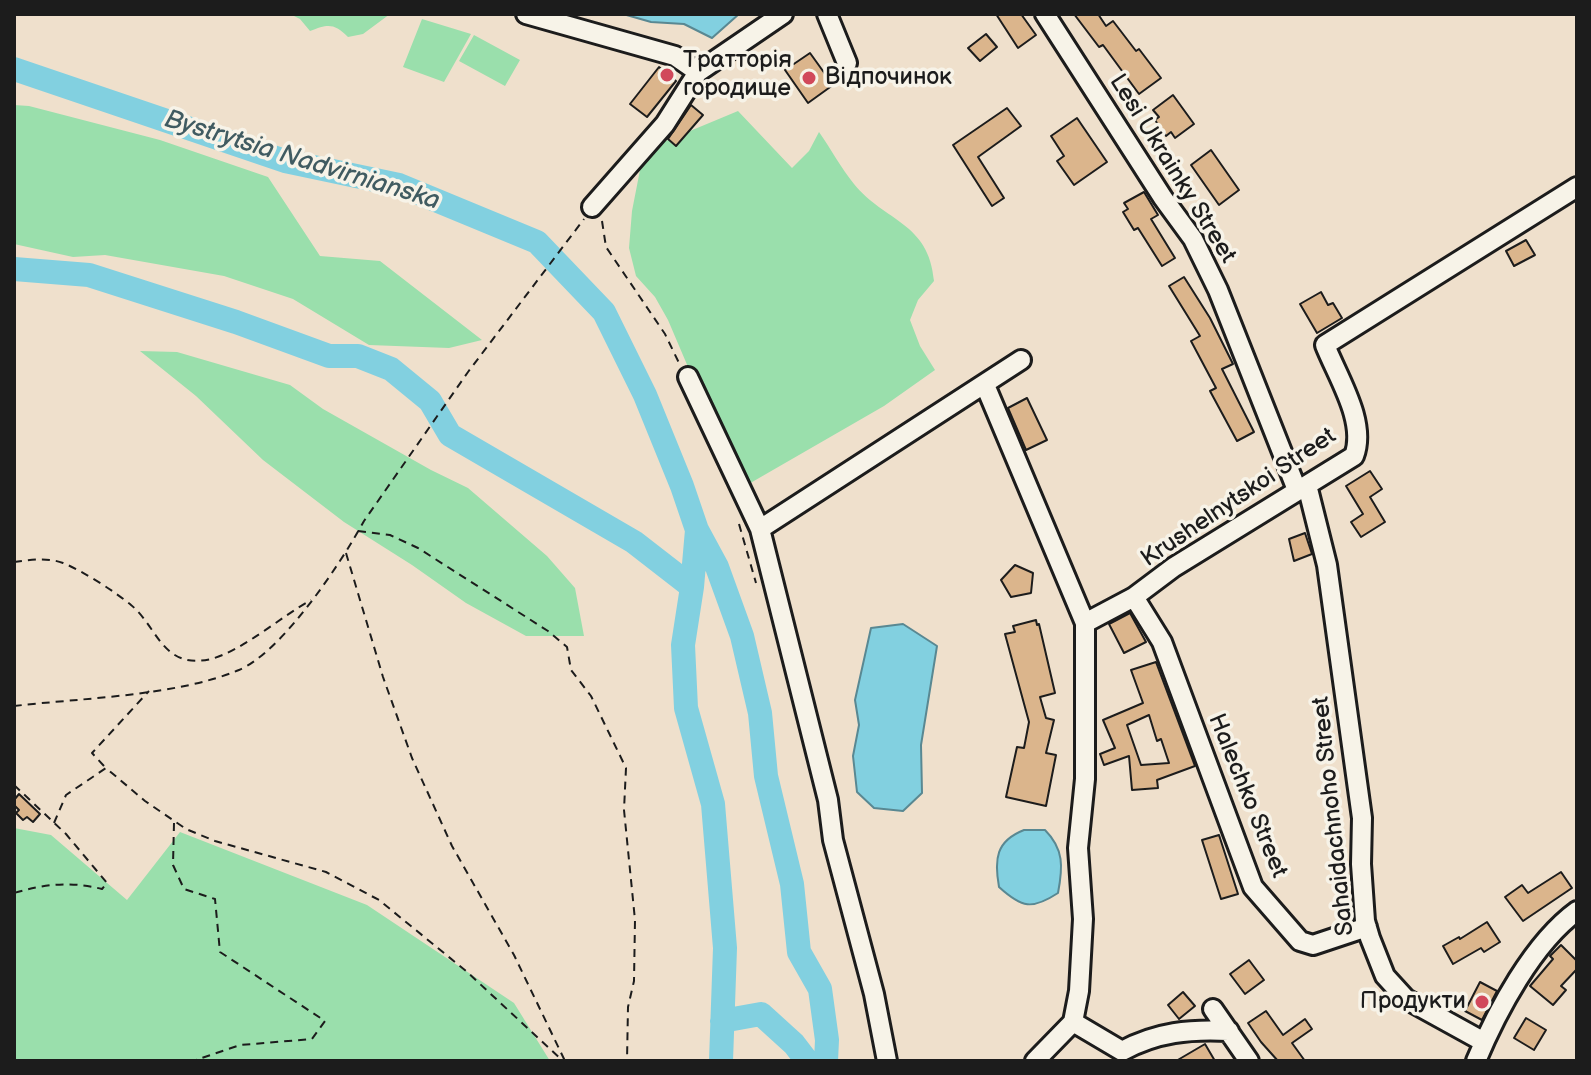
<!DOCTYPE html>
<meta charset="utf-8">
<style>
body{margin:0}
#map{position:relative;width:1591px;height:1075px;overflow:hidden;background:#efe0cc;font-family:"Balsamiq Sans",sans-serif}
canvas{display:block}
.frame{position:absolute;inset:0;border:16px solid #1c1c1c;pointer-events:none}
</style>
<div id="map">
<canvas width="1591" height="1075"></canvas>
<div class="frame"></div>
</div>
<script>
const ctx = document.querySelector('canvas').getContext('2d');
ctx.lineJoin = 'round';
function fillPath(path, color) { ctx.fillStyle = color; ctx.fill(path, 'evenodd'); }
function trace(path, color, width, dash) { ctx.strokeStyle = color; ctx.lineWidth = width; ctx.lineCap = dash ? 'butt' : 'round'; ctx.setLineDash(dash || []); ctx.stroke(path); }
function label(font, color, halo, rows, align = 'center') {
  ctx.font = font + ' "Balsamiq Sans",sans-serif'; ctx.lineWidth = 7; ctx.setLineDash([]); ctx.textBaseline = 'middle'; ctx.strokeStyle = halo; ctx.fillStyle = color; for (const [text, x, y, turn = 0] of rows) {
    ctx.save(); ctx.translate(x, y); ctx.rotate((+turn || 0) * Math.PI / 180); ctx.textAlign = isNaN(turn) ? turn : align; if (halo) ctx.strokeText(text, 0, 0); ctx.fillText(text, 0, 0); ctx.restore();
  }
}
const green = new Path2D(`
 M290,14H390L363,34L348,37C334,23 328,24 310,31L300,19Z
 M422,19L471,34L444,82L403,67Z
 M474,35L520,60L505,86L459,61Z
 M14,105L29,106L160,140L268,177L320,256L380,261L482,340L449,348L369,345L293,299L224,276L105,255L73,257L14,244Z
 M738,111L792,168L809,151L819,132C831,149 841,168 854,184C885,222 929,222 934,281L918,300L910,320L920,346L935,370L884,406L740,489L668,320L655,297L636,276L629,248L632,211L640,170L654,146Z
 M140,351L177,352L290,385L323,409L431,470L468,488L547,556L575,588L584,636H526L466,603L412,565L344,522L263,460L196,396Z
 M14,828L51,835L127,900L180,832L367,905L514,1003L550,1061H14Z`);
const water = new Path2D(`
 M623,14H739L712,38L684,24L651,22Z
 M903,624L937,646L921,745L922,793L903,811L874,808L857,792L853,756L859,725L855,700L871,628Z
 M1024,830H1045C1064,849 1063,867 1058,893C1032,910 1022,908 999,887C994,859 996,841 1024,830Z`);
const river = new Path2D(`
 M14,69L285,161L399,185L537,242L604,312L645,395L682,486L697,530L692,587L683,645L686,708L713,804L725,948L721,1061
 M14,269L89,275L236,322L329,356H358L391,369L430,401L450,435L634,542L692,587
 M697,530L717,567L742,636L760,713L766,776L792,884L799,952L820,989L827,1040L826,1061
 M722,1021L761,1014L794,1044L807,1061`);
const building = new Path2D(`
 M996,14H1021L1036,35L1018,48Z
 M1074,14H1098L1106,26L1113,21L1136,51L1139,49L1161,78L1139,94L1103,45L1099,47Z
 M986,34L997,47L980,61L968,48Z
 M810,53L833,85L808,103L785,70Z
 M659,67L676,81L647,117L630,104Z
 M1173,95L1194,124L1175,138L1171,132L1166,136L1155,120L1159,117L1153,110Z
 M691,105L703,115L676,146L668,139Z
 M1007,108L1021,126L978,157L1004,198L992,206L953,145Z
 M1077,118L1107,162L1074,185L1057,161L1064,156L1051,136Z
 M1211,150L1239,190L1219,205L1191,165Z
 M1144,192L1158,215L1151,219L1175,258L1162,266L1138,228L1134,230L1123,212L1128,209L1124,203Z
 M1526,240L1535,255L1514,266L1506,251Z
 M1184,277L1210,318L1233,364L1222,369L1254,432L1237,441L1210,391L1216,388L1191,341L1200,336L1169,286Z
 M1321,292L1328,305L1333,303L1342,318L1317,333L1300,304Z
 M1027,398L1047,440L1026,450L1008,408Z
 M1370,471L1382,489L1370,497L1385,522L1361,537L1351,522L1363,514L1346,486Z
 M1305,533L1312,554L1294,561L1289,539Z
 M1015,565L1033,573L1031,593L1011,597L1001,580Z
 M1130,613L1146,642L1124,653L1109,624Z
 M1036,620L1037,625L1039,624L1055,693L1040,697L1046,718L1054,720L1046,753L1056,755L1046,806L1006,797L1017,747L1024,748L1029,722L1005,634L1015,632L1013,626Z
 M1156,662L1195,766L1157,780L1158,788L1132,790L1129,756L1104,765L1100,754L1115,748L1103,720L1143,703L1131,670ZM1149,715L1157,741L1161,739L1169,763L1141,765L1127,725Z
 M19,794L40,814L33,822L27,817L23,820L16,813L19,810L14,805V800Z
 M1219,835L1238,894L1221,899L1202,840Z
 M1561,872L1572,888L1523,921L1505,897L1522,885L1528,893Z
 M1487,922L1500,942L1484,952L1481,948L1453,964L1443,946L1459,937L1460,939Z
 M1561,945L1577,961V969L1561,986L1566,990L1553,1005L1530,986L1553,959L1550,956Z
 M1249,960L1264,980L1245,994L1230,974Z
 M1480,982L1497,991L1482,1020L1465,1011Z
 M1183,992L1195,1006L1179,1019L1168,1005Z
 M1266,1011L1283,1035L1305,1019L1312,1029L1292,1043L1305,1061H1278L1261,1042L1248,1023Z
 M1526,1018L1546,1030L1534,1050L1514,1038Z
 M1205,1044L1215,1061H1176Z`);
const path = new Path2D(`
 M602,221L606,247L665,334L680,365
 M739,524L756,583
 M358,531L390,535L418,548L548,631L567,647L571,670L591,696L626,768L624,810L635,920L634,981L628,1007L627,1061
 M346,553L383,677L412,758L452,846L514,955L565,1061
 M14,562C30,560 47,557 63,563C83,571 114,591 131,605C158,627 162,670 211,659C242,651 282,616 311,600
 M14,706C82,698 177,696 239,670C283,651 341,563 364,521L468,372L584,219
 M104,766L92,753L149,691
 M14,785L66,834L107,883L102,889C70,881 45,884 14,893
 M54,823L66,795L106,768L145,801L186,829L215,841L326,872L379,900L466,971L563,1061
 M174,823L173,865L184,889L215,899L220,952L325,1021L312,1039L240,1045L193,1061`);
const minor = new Path2D(`
 M526,14L675,56L698,72
 M827,14L847,63
 M1045,14L1163,198L1193,239L1218,290L1297,490
 M592,207L665,124L698,72L783,14
 M688,377L760,529L828,800L833,840L874,994L887,1061
 M985,385L1085,623V779L1078,848L1083,919L1079,991L1073,1022
 M1307,485L1327,565L1362,818L1361,864L1365,921L1370,938L1385,976L1406,999L1484,1042
 M760,529L1021,360
 M1134,597L1162,642L1253,887L1300,941L1313,945L1367,927
 M1085,623L1134,597L1174,567L1354,456C1367,422 1338,378 1325,345L1577,187
 M1213,1009L1249,1061
 M1035,1061L1073,1022L1122,1051C1157,1032 1190,1029 1229,1031
 M1476,1061C1497,1011 1533,943 1577,911`);
const markers = [
 [667,75,8,"#d1495b"],
 [809,78,8,"#d1495b"],
 [1482,1002,8,"#d1495b"]
];
const poiNames = [
 ["Тратторія",683,61],
 ["городище",683,89],
 ["Відпочинок",825,78],
 ["Продукти",1466,1002,"right"]
];
const streetNames = [
 ["Lesi Ukrainky Street",1172,169,58],
 ["Krushelnytskoi Street",1239,498,-34],
 ["Halechko Street",1247,796,68],
 ["Sahaidachnoho Street",1334,816,-96]
];
const waterNames = [
 ["Bystrytsia Nadvirnianska",302,161,17]
];
fillPath(green, '#9adfac');
fillPath(water, '#82d0e0');
trace(water, '#598892', 2);
trace(river, '#82d0e0', 24);
fillPath(building, '#dbb58c');
trace(building, '#1c1c1c', 2);
trace(minor, '#1c1c1c', 24);
trace(path, '#1c1c1c', 2, [8, 6]);
trace(minor, '#f7f3e8', 18);
for (const [x, y, r, color] of markers) { const dot = new Path2D(); dot.arc(x, y, r, 0, 2 * Math.PI); ctx.fillStyle = color; ctx.fill(dot); trace(dot, '#f7f3e8', 3); }
label('24px', '#1c1c1c', '#f7f3e8', poiNames, 'left');
label('24px', '#1c1c1c', '#f7f3e8', streetNames);
label('italic 26px', '#405b61', '#f7f3e8', waterNames);
</script>
